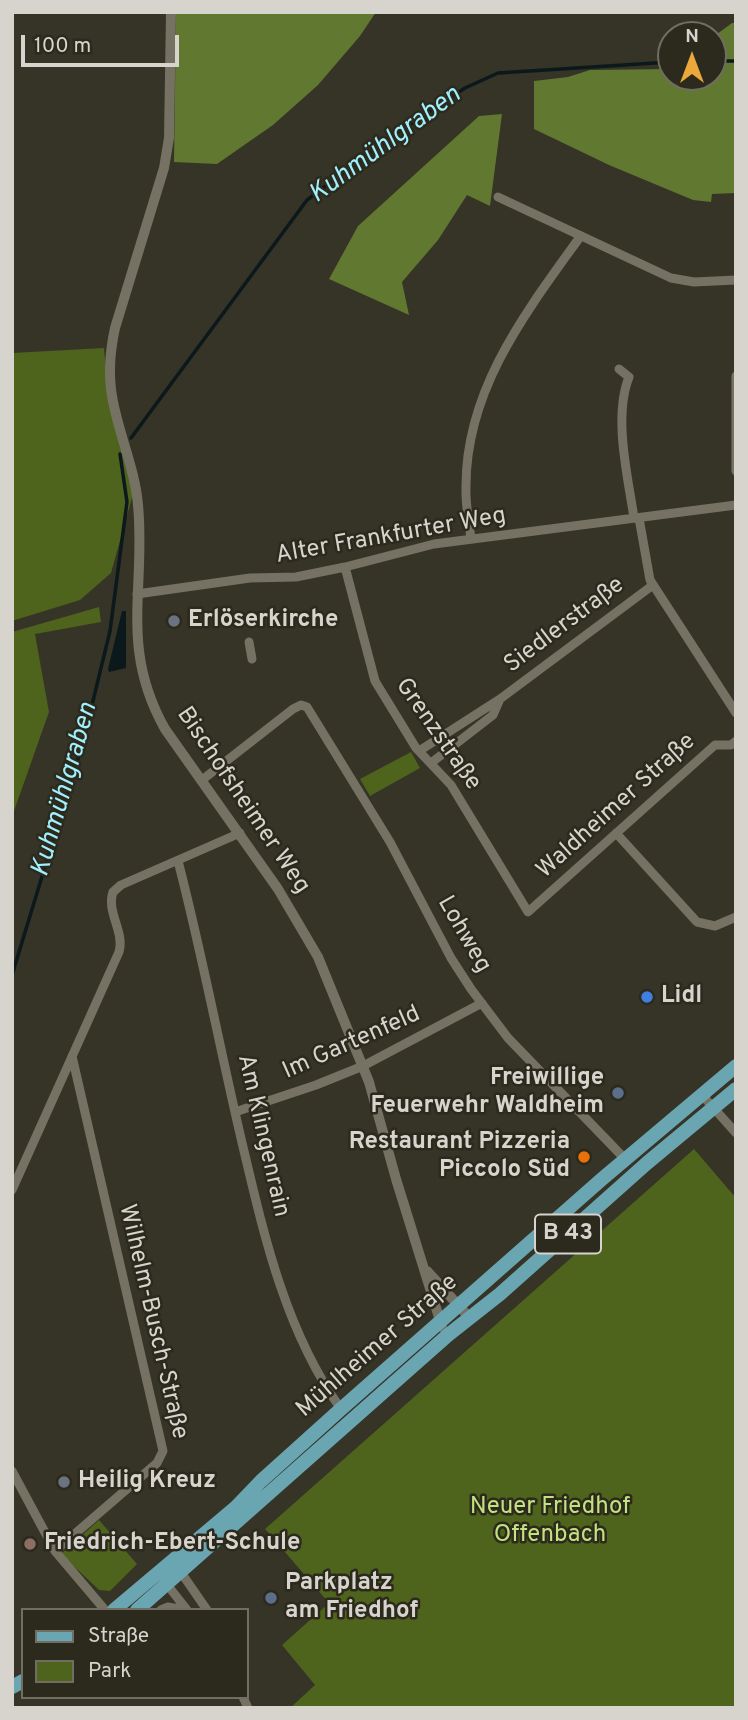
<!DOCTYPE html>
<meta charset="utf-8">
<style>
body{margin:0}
#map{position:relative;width:748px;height:1720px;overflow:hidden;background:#363327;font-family:Overpass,sans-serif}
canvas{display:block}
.frame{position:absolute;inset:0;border:14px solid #d6d4cd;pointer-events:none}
.legend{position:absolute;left:21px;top:1608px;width:228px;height:91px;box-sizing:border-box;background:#2c291d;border:2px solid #706d63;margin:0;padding:9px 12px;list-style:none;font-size:21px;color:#d6d4cd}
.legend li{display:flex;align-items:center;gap:14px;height:35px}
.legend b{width:35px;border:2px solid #706d63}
.north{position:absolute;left:657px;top:21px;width:70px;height:70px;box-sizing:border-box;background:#2c291d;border:2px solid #706d63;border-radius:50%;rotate:0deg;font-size:19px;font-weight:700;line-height:28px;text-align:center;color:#d6d4cd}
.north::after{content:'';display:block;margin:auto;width:24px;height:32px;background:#eca93b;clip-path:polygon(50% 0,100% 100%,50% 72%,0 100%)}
.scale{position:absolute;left:21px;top:35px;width:158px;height:32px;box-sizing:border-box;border:4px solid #d6d4cd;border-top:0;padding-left:9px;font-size:21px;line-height:24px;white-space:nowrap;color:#d6d4cd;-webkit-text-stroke:5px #2c291d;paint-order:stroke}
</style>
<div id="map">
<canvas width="748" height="1720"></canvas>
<div class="frame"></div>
<ul class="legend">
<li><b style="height:9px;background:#6aa5b2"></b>Straße</li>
<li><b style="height:19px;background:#4e631c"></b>Park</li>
</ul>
<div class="north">N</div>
<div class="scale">100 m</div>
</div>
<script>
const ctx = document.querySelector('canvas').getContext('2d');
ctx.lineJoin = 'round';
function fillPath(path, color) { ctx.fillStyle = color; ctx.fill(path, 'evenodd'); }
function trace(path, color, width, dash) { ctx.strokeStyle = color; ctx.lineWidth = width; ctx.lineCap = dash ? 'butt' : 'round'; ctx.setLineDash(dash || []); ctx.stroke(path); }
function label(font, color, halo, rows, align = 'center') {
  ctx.font = font + ' Overpass,sans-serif'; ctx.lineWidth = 5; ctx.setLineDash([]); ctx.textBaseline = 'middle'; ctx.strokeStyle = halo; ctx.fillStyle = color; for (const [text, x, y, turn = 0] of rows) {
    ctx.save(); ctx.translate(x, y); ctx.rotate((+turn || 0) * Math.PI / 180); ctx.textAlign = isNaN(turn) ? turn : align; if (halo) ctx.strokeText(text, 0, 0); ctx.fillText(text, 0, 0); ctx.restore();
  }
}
const green = new Path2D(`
 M104,348L107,384L133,494L111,573L80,600L12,621V353Z
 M99,607L101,622L35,634L49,712L14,811L12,831V632Z
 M411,752L420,768L370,796L360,779Z
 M694,1149L736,1198V1708H290L315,1685L282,1645L329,1603L265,1529Z
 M99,1520L137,1564L110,1591L99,1590L61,1554Z`);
const forest = new Path2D(`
 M176,12H376L360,36L318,85L273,125L217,164L174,162Z
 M732,23H736V193L712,194L711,202L693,200L609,165L534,129V81L568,77L590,70L671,69V77H713V37Z
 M502,114L490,206L467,195L438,240L402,282L409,315L329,279L358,226L479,116Z`);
const water = new Path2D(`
 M122,611H126V668L109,672L108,669Z`);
const stream = new Path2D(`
 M713,61H736
 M131,438L307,200L391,137L465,88L498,73L671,62
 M12,975L83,742L110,631L127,502L120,454`);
const minor = new Path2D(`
 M498,197L671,278L694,282L736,280
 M619,369L629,377C613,417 628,477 634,518
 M736,376V471
 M639,518L650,580L736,713
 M471,539C469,522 465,504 466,486C466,389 526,312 580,237
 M345,567L375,681L416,748L451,785L528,912L715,745H731L736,741
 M137,594L250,578L296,577L345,567L434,544L736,505
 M249,642L252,659
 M419,751L500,699L653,585
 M431,763L493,715L500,699
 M202,780L293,709L301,705L307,707L390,842L451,958L471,989L508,1038L626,1160
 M616,833L697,922L715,926L736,917
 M178,861C203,957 221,1055 244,1151C265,1240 287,1334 341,1409
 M702,1095L736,1133
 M235,1112L316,1085L363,1066L482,1003
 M12,1190L119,952C125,932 106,912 113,892L121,885L240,833
 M12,1471L55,1551L105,1610
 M55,1551L157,1463L163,1451L72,1056
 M178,1568L207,1610
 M165,1582L187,1610
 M161,1610L168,1607L185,1610
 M243,1697L248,1708`);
const tertiary = new Path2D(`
 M171,12L169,138L164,168L115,328C110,351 108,373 112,396C118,433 135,468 138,505C146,589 119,647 165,729L278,889L318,957L369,1082L396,1179L442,1327
 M427,1271L470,1318`);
const primary = new Path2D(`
 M114,1610L236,1507L261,1481L341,1409L602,1179L736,1066
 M137,1610L448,1335L500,1294L647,1163L736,1089
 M12,1687L23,1681`);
const markers = [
 [174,621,7,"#6b7280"],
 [647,997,7,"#3f7fe0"],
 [618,1093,7,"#5c6f8a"],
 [584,1157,7,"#e8710a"],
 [64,1482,7,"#6b7280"],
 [30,1544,7,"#8d6e63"],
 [271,1598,7,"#5c6f8a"]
];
const shields = [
 [568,1234,66]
];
const shieldNames = [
 ["B 43",568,1234]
];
const streetNames = [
 ["Alter Frankfurter Weg",391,537,-10],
 ["Siedlerstraße",565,626,-37],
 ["Grenzstraße",437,735,55],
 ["Bischofsheimer Weg",242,801,56],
 ["Waldheimer Straße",617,807,-42],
 ["Lohweg",463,935,60],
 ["Im Gartenfeld",352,1044,-24],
 ["Am Klingenrain",262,1136,77],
 ["Wilhelm-Busch-Straße",152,1322,77],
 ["Mühlheimer Straße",378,1347,-41]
];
const poiNames = [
 ["Erlöserkirche",188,621],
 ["Lidl",661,997],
 ["Freiwillige",604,1079,"right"],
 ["Feuerwehr Waldheim",604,1107,"right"],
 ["Restaurant Pizzeria",570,1143,"right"],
 ["Piccolo Süd",570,1171,"right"],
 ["Heilig Kreuz",78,1482],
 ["Friedrich-Ebert-Schule",44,1544],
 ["Parkplatz",285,1584],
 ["am Friedhof",285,1612]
];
const parkNames = [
 ["Neuer Friedhof",550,1508],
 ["Offenbach",550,1536]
];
const waterNames = [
 ["Kuhmühlgraben",386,146,-36],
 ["Kuhmühlgraben",66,790,-74]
];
fillPath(green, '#4e631c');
fillPath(forest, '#617830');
fillPath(water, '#0b191c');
trace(stream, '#0b191c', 3.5);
trace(minor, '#757163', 9);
trace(tertiary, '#757163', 10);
trace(primary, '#6aa5b2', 14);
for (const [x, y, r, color] of markers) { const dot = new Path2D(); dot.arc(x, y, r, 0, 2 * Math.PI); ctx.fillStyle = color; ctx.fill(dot); trace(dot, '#2c291d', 2.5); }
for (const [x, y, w] of shields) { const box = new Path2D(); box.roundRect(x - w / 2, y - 19.5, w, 39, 5); ctx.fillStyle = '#2c291d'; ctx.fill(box); trace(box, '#d6d4cd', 2); }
label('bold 23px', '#d6d4cd', null, shieldNames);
label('24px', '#d6d4cd', '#2c291d', streetNames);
label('bold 24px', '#d6d4cd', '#2c291d', poiNames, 'left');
label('24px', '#c1e27e', '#2c291d', parkNames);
label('italic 26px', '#a1f0fe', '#2c291d', waterNames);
</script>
